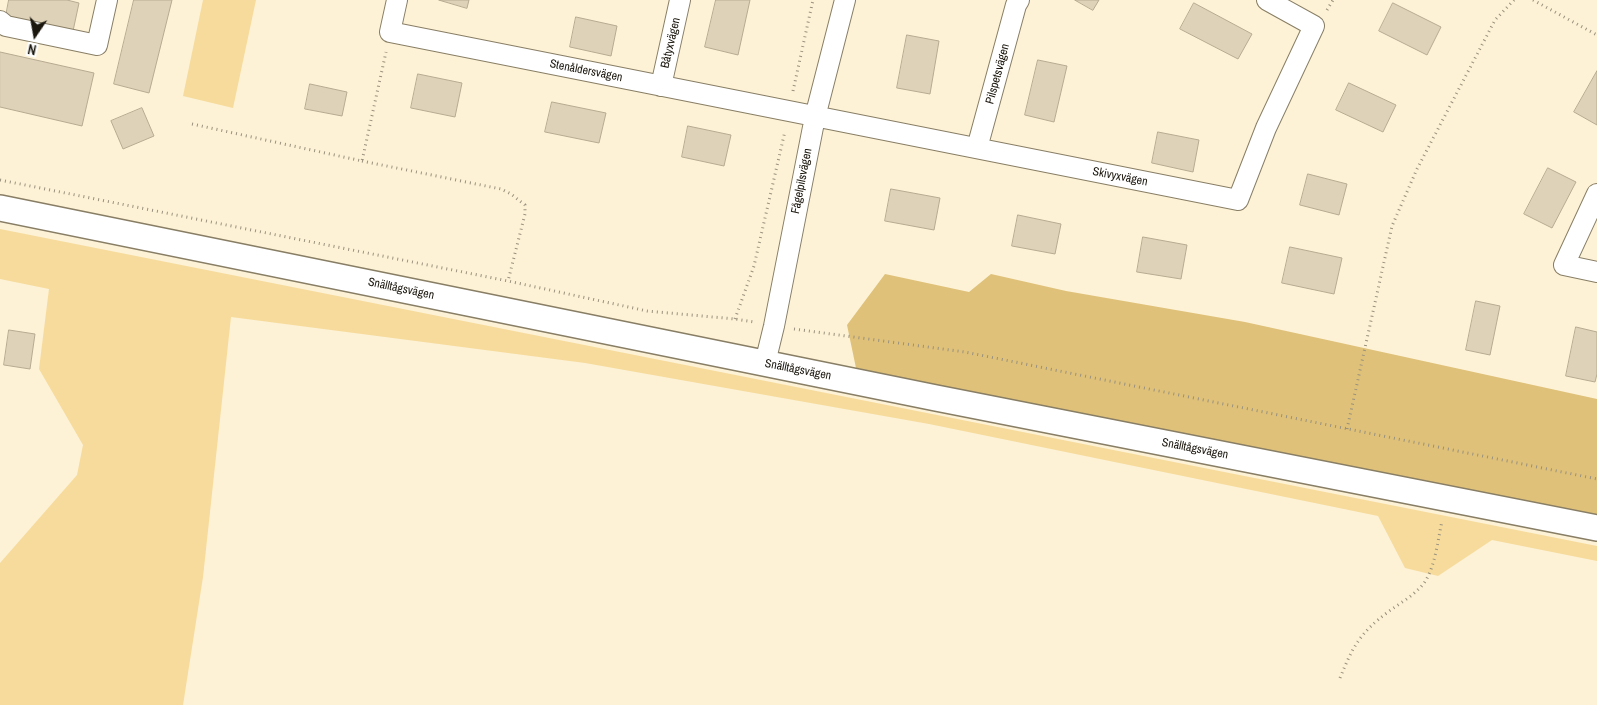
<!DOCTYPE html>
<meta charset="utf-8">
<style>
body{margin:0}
#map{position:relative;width:1597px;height:705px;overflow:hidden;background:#fdf2d6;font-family:"Archivo Narrow",sans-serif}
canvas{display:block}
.north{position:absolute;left:10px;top:10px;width:50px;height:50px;-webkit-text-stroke:4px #fff;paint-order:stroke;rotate:192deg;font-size:14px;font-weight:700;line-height:20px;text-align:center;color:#1b170e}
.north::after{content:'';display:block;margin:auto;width:18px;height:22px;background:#1b170e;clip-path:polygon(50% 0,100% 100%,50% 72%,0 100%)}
</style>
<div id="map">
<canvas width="1597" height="705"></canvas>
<div class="north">N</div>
</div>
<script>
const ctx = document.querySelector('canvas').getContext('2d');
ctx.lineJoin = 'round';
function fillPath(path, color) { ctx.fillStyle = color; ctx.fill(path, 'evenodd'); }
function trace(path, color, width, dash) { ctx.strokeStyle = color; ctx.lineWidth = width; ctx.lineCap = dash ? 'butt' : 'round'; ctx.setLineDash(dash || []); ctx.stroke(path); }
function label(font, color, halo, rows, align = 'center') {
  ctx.font = font + ' "Archivo Narrow",sans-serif'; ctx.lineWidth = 4; ctx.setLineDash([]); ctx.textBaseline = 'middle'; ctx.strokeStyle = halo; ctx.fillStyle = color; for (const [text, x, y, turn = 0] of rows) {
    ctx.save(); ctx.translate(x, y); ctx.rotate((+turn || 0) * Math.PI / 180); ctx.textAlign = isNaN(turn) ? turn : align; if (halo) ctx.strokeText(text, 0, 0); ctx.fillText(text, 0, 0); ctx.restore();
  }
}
const green = new Path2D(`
 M203,0H256L233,108L183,96Z
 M0,229L1597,546V561L1492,540L1438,576L1405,568L1378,516L929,424L585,363L231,317L203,577L183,705H0V563L77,475L83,445L39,369L49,289L0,279Z`);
const forest = new Path2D(`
 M885,274L969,292L991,274L1066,291L1245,322L1597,399V516L1094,417L856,368L847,325Z`);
const building = new Path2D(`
 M9,0H67L79,3L73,31L6,16Z
 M134,0H172L149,93L114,84Z
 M439,0H469L467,8Z
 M716,0H750L738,55L705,47Z
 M1075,0H1099L1093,10Z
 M1194,3L1252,34L1238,59L1180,29Z
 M1393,3L1441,27L1427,55L1379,31Z
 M576,17L617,26L611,56L570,47Z
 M907,35L939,41L930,94L897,88Z
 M0,52L94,73L82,126L0,107Z
 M1038,60L1067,66L1054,122L1025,115Z
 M1597,71V125L1574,112Z
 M418,74L462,83L455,117L411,108Z
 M1349,83L1396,105L1383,132L1336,110Z
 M310,84L347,92L342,116L305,109Z
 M552,102L606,113L599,143L545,132Z
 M142,108L154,136L123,149L111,121Z
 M688,126L731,135L724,166L682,157Z
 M1158,132L1199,140L1193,172L1152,163Z
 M1548,168L1576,182L1552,228L1524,214Z
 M1308,174L1347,184L1339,215L1300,205Z
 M891,189L940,198L934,230L885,221Z
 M1018,215L1061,224L1055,254L1012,246Z
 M1143,237L1187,245L1181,279L1137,272Z
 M1290,247L1342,258L1334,294L1282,283Z
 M1476,301L1500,306L1490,355L1466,350Z
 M1576,327L1597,332V374L1595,382L1566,376Z
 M9,330L35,334L30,369L4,365Z`);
const path = new Path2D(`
 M1533,0L1597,35
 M1327,10L1333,0
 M793,91L813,0
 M192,124L362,161L386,52
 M362,161L501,189L511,194L525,205V214L508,281
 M0,180L508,281L647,311L735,319L754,322
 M735,319L754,266L785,131
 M794,329L965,352L1597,479
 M1347,429L1392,226L1417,169L1495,20L1514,0
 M1340,678C1353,646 1360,633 1388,612C1400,603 1415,595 1424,583C1435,568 1438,539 1442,521`);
const minor = new Path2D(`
 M397,0L390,32L1238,200L1266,128L1314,26L1267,0
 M0,21L6,26L97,45L107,0
 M661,86L680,0
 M977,148L1016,5L1019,0
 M1597,194L1564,265L1597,272
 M765,363L774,326L815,117L845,0`);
const tertiary = new Path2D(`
 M0,208L936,398L1597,528`);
const streetNames = [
 ["Båtyxvägen",671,43,-77],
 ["Stenåldersvägen",586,71,11],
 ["Pilspetsvägen",998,74,-75],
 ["Skivyxvägen",1120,177,11],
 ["Fågelpilsvägen",802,181,-79],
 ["Snälltågsvägen",401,289,12],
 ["Snälltågsvägen",798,370,11],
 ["Snälltågsvägen",1195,449,11]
];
fillPath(green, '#f6db9c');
fillPath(forest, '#dfc179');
fillPath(building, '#ded2b8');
trace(building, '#b7ab92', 1);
trace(minor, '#887e65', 22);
trace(tertiary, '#887e65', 28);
trace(path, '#99917d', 3, [1, 4]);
trace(minor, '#fff', 20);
trace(tertiary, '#fff', 25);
label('12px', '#1b170e', '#fff', streetNames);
</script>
